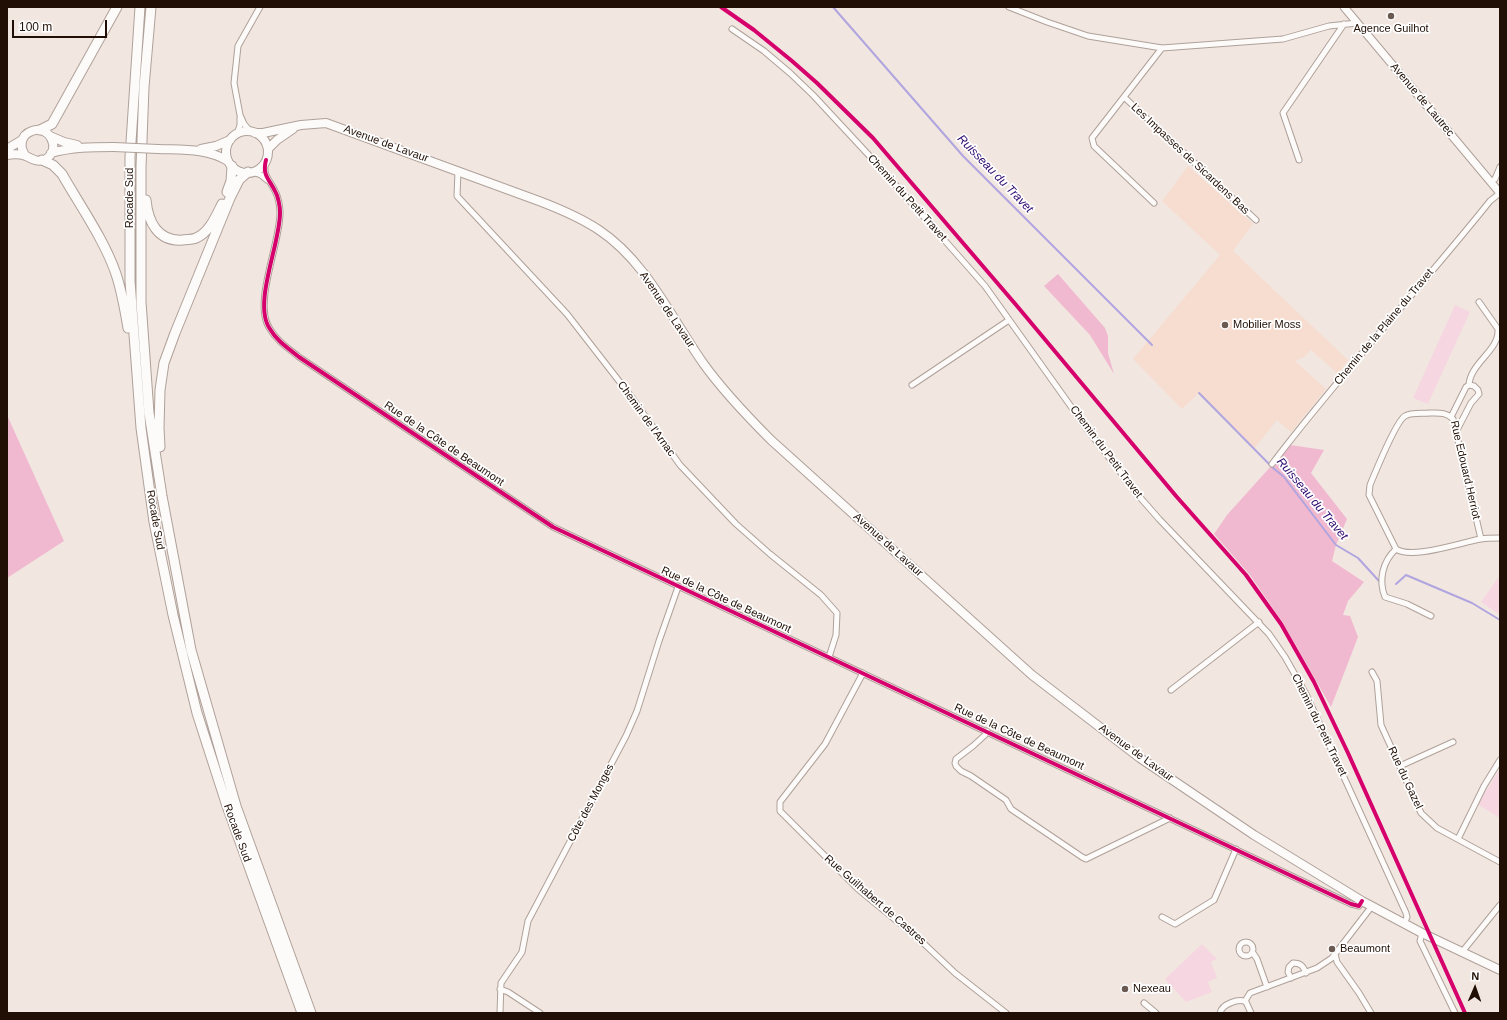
<!DOCTYPE html>
<meta charset="utf-8">
<style>
body{margin:0}
#map{position:relative;width:1507px;height:1020px;overflow:hidden;background:#f1e6e0;font-family:Arial,sans-serif}
canvas{display:block}
.frame{position:absolute;inset:0;border:8px solid #210f05;pointer-events:none}
.north{position:absolute;left:1455px;top:968px;width:40px;height:40px;-webkit-text-stroke:3px #fff;paint-order:stroke;rotate:2deg;font-size:11px;font-weight:700;line-height:16px;text-align:center;color:#210f05}
.north::after{content:'';display:block;margin:auto;width:14px;height:18px;background:#210f05;clip-path:polygon(50% 0,100% 100%,50% 72%,0 100%)}
.scale{position:absolute;left:12px;top:20px;width:95px;height:18px;box-sizing:border-box;border:2px solid #210f05;border-top:0;padding-left:5px;font-size:12px;line-height:14px;white-space:nowrap;color:#210f05;-webkit-text-stroke:3px #fff;paint-order:stroke}
</style>
<div id="map">
<canvas width="1507" height="1020"></canvas>
<div class="frame"></div>
<div class="north">N</div>
<div class="scale">100 m</div>
</div>
<script>
const ctx = document.querySelector('canvas').getContext('2d');
ctx.lineJoin = 'round';
function fillPath(path, color) { ctx.fillStyle = color; ctx.fill(path, 'evenodd'); }
function trace(path, color, width, dash) { ctx.strokeStyle = color; ctx.lineWidth = width; ctx.lineCap = dash ? 'butt' : 'round'; ctx.setLineDash(dash || []); ctx.stroke(path); }
function label(font, color, halo, rows, align = 'center') {
  ctx.font = font + ' Arial,sans-serif'; ctx.lineWidth = 3.5; ctx.setLineDash([]); ctx.textBaseline = 'middle'; ctx.strokeStyle = halo; ctx.fillStyle = color; for (const [text, x, y, turn = 0] of rows) {
    ctx.save(); ctx.translate(x, y); ctx.rotate((+turn || 0) * Math.PI / 180); ctx.textAlign = isNaN(turn) ? turn : align; if (halo) ctx.strokeText(text, 0, 0); ctx.fillText(text, 0, 0); ctx.restore();
  }
}
const built = new Path2D(`
 M1188,166L1253,224L1233,251L1348,360L1338,374L1311,350L1304,357L1295,361L1326,389L1291,432L1277,420L1254,449L1199,393L1182,409L1133,359L1220,255L1162,201Z`);
const green = new Path2D(`
 M1455,305L1470,312L1428,404L1413,398Z
 M1500,575V615L1481,602Z
 M1500,769V818L1477,804Z
 M1202,944L1217,959L1211,962L1217,978L1208,982L1212,992L1186,1002L1165,979Z`);
const forest = new Path2D(`
 M1058,274L1105,328L1108,336V353L1114,374L1090,335L1044,286Z
 M7,415L64,541L7,578Z
 M1290,445L1324,450L1311,473L1347,519L1336,545L1332,561L1364,582L1348,601L1343,615L1350,616L1358,637L1331,707L1283,623L1250,575L1214,534L1227,515Z`);
const stream = new Path2D(`
 M833,7L963,156L1152,345
 M1199,393L1272,467L1284,477L1336,545L1358,558L1379,581
 M1396,584L1406,575L1472,603L1500,620`);
const street = new Path2D(`
 M1009,7L1047,22L1088,36L1162,48L1283,39L1329,26L1357,23
 M732,29L764,51L790,73L813,95L878,165L985,286L1087,429L1138,495L1159,519L1269,634L1285,657L1306,694L1406,913L1407,917L1404,924
 M1124,97L1256,220
 M251,132L244,124L240,115L234,83L238,46L260,7
 M237,134L240,125V118
 M266,160C262,175 269,179 275,191C278,196 280,206 280,212C281,242 252,304 270,329C277,341 288,348 299,357L553,527L1351,904L1359,906L1362,901
 M1299,160L1283,113L1344,24
 M458,171L457,196L567,314L633,399L680,465L736,524L770,554L821,595L837,613L836,635L829,657
 M252,172L261,175L267,180
 M1491,182L1495,179L1500,167
 M1154,203L1094,146L1092,138L1162,48
 M912,385L1009,320
 M1451,417L1466,387L1469,385C1470,363 1500,350 1498,329L1479,302
 M1456,432L1471,403L1479,394L1478,390L1474,386L1469,385
 M1272,464C1341,373 1419,290 1490,201L1500,193
 M1481,539L1453,419C1446,412 1439,413 1430,413C1423,414 1412,412 1405,416C1396,421 1375,473 1370,485L1369,495L1396,549C1412,560 1462,542 1481,539C1487,538 1494,538 1500,538
 M1396,549C1383,561 1378,580 1385,597L1407,604L1431,616
 M1372,672L1377,681L1381,725L1421,813L1437,828L1500,862
 M863,673L825,744L780,802V811L858,889L919,939L955,973L1006,1013
 M1171,690L1259,622
 M987,731L985,735L973,746L956,759L955,763L956,766L961,771L971,776L1006,800L1011,809L1082,857L1086,859L1090,857L1170,818
 M1400,766L1453,742
 M1458,839L1484,786L1500,760
 M1162,917L1175,924L1214,900L1236,849
 M1422,933L1420,941L1455,1013
 M1239 949a7 7 0 1 1 14 0a7 7 0 1 1-14 0Z
 M1462,952L1500,905
 M1253,953L1257,959L1267,987
 M1291,978L1288,972L1289,967L1293,963C1301,963 1303,966 1306,973
 M500,989L508,992L540,1013
 M1245,1001L1250,993L1317,968L1332,958L1335,954
 M1144,1003L1156,1013
 M500,1013L501,983L522,952L528,921L626,736L637,711L659,641L678,587
 M1220,1013C1222,1004 1239,998 1246,1002L1251,1013
 M1371,1013L1359,993L1337,962L1335,954L1372,906`);
const secondary = new Path2D(`
 M1344,7L1500,193`);
const primary = new Path2D(`
 M226 152a21 21 0 1 1 42 0a21 21 0 1 1-42 0Z
 M255,133H263L301,125L326,123L539,201C560,209 581,218 599,230C646,261 672,319 703,363C723,391 747,416 771,440L1032,675L1140,758L1254,835L1362,901L1422,933L1500,970
 M50,136L64,142L77,145
 M7,149L22,140
 M158,149C182,150 207,148 228,161
 M201,149L216,146L230,140
 M268,149L277,140L293,129
 M51,153C72,147 92,147 114,147
 M7,155C13,154 20,154 26,156C32,159 38,163 46,159C62,149 49,124 32,131C20,135 19,148 26,156`);
const highway = new Path2D(`
 M140,7L130,157V281L141,428L154,522L173,615L197,713L227,806L302,1013
 M151,7L144,87L141,167V302L149,413L162,496L191,650L236,806L311,1013
 M40,130L52,124L117,7
 M42,160L53,165L62,174C79,204 105,241 116,274C122,292 125,310 128,328
 M227,192L231,181L232,166
 M146,200C148,222 158,242 183,240C187,239 192,240 196,238C209,233 216,216 222,204
 M160,447L159,428L160,390L164,363L175,333L230,198L239,180L248,172`);
const primaryBridge = new Path2D(`
 M114,147L158,149`);
const cycleway = new Path2D(`
 M721,7L754,30L792,61L817,83L873,138L1017,306L1176,496L1246,575L1281,624L1314,682L1348,753L1465,1013
 M266,160C262,175 269,179 275,191C278,196 280,206 280,212C281,242 252,304 270,329C277,341 288,348 299,357L553,527L1351,904L1359,906L1362,901`);
const markers = [
 [1391,16,4,"#6a5a52"],
 [1225,325,4,"#6a5a52"],
 [1332,949,4,"#6a5a52"],
 [1125,989,4,"#6a5a52"]
];
const poiNames = [
 ["Agence Guilhot",1391,29,"center"],
 ["Mobilier Moss",1233,325],
 ["Beaumont",1340,949],
 ["Nexeau",1133,989]
];
const streetNames = [
 ["Avenue de Lautrec",1422,100,50],
 ["Avenue de Lavaur",386,144,20],
 ["Les Impasses de Sicardens Bas",1190,159,43],
 ["Rocade Sud",130,198,-90],
 ["Chemin du Petit Travet",907,198,48],
 ["Avenue de Lavaur",667,310,56],
 ["Chemin de la Plaine du Travet",1384,327,-50],
 ["Chemin de l'Arnac",646,419,54],
 ["Rue de la Côte de Beaumont",444,444,34],
 ["Chemin du Petit Travet",1106,452,53],
 ["Rue Edouard Herriot",1465,470,77],
 ["Rocade Sud",155,520,80],
 ["Avenue de Lavaur",888,545,42],
 ["Rue de la Côte de Beaumont",726,600,25],
 ["Chemin du Petit Travet",1319,725,64],
 ["Rue de la Côte de Beaumont",1019,737,25],
 ["Avenue de Lavaur",1136,753,36],
 ["Rue du Gazel",1405,778,65],
 ["Côte des Monges",591,803,-62],
 ["Rocade Sud",237,833,70],
 ["Rue Guilhabert de Castres",875,900,41]
];
const waterNames = [
 ["Ruisseau du Travet",995,174,46],
 ["Ruisseau du Travet",1312,499,50]
];
fillPath(built, '#f6ddd0');
fillPath(green, '#f6d7e1');
fillPath(forest, '#f1b9d0');
trace(stream, '#b0a5df', 2);
trace(street, '#afa199', 7);
trace(secondary, '#afa199', 9);
trace(primary, '#afa199', 10);
trace(highway, '#afa199', 11);
trace(street, '#fdfbfa', 5);
trace(secondary, '#fdfbfa', 7);
trace(primary, '#fdfbfa', 8);
trace(highway, '#fdfbfa', 9);
trace(primaryBridge, '#afa199', 10, []);
trace(primaryBridge, '#fdfbfa', 8);
trace(cycleway, '#d6006c', 4);
for (const [x, y, r, color] of markers) { const dot = new Path2D(); dot.arc(x, y, r, 0, 2 * Math.PI); ctx.fillStyle = color; ctx.fill(dot); trace(dot, '#fff', 1.5); }
label('11px', '#210f05', '#fff', poiNames, 'left');
label('11px', '#210f05', '#fff', streetNames);
label('italic 12px', '#2e086f', '#fff', waterNames);
</script>
